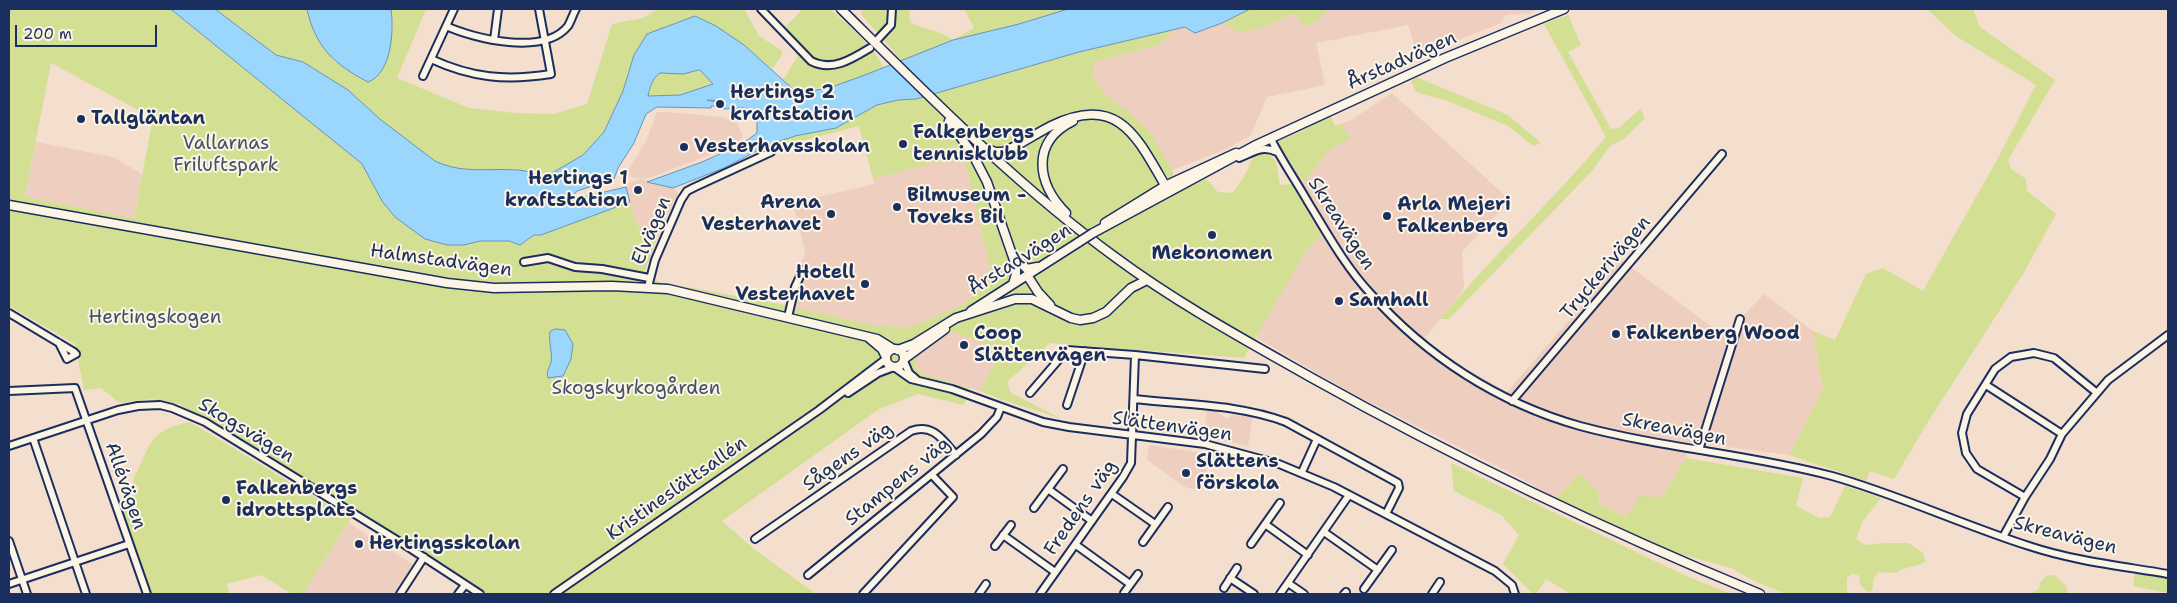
<!DOCTYPE html>
<meta charset="utf-8">
<style>
body{margin:0}
#map{position:relative;width:2177px;height:603px;overflow:hidden;background:#f4dece;font-family:"Shantell Sans",sans-serif}
canvas{display:block}
.frame{position:absolute;inset:0;border:10px solid #1b2f5e;pointer-events:none}
.scale{position:absolute;left:15px;top:25px;width:142px;height:22px;box-sizing:border-box;border:2px solid #1b2f5e;border-top:0;padding-left:6px;font-size:15px;line-height:18px;white-space:nowrap;color:#1b2f5e;-webkit-text-stroke:4px #fcf5e5;paint-order:stroke}
</style>
<div id="map">
<canvas width="2177" height="603"></canvas>
<div class="frame"></div>
<div class="scale">200 m</div>
</div>
<script>
const ctx = document.querySelector('canvas').getContext('2d');
ctx.lineJoin = 'round';
function fillPath(path, color) { ctx.fillStyle = color; ctx.fill(path, 'evenodd'); }
function trace(path, color, width, dash) { ctx.strokeStyle = color; ctx.lineWidth = width; ctx.lineCap = dash ? 'butt' : 'round'; ctx.setLineDash(dash || []); ctx.stroke(path); }
function label(font, color, halo, rows, align = 'center') {
  ctx.font = font + ' "Shantell Sans",sans-serif'; ctx.lineWidth = 4; ctx.setLineDash([]); ctx.textBaseline = 'middle'; ctx.strokeStyle = halo; ctx.fillStyle = color; for (const [text, x, y, turn = 0] of rows) {
    ctx.save(); ctx.translate(x, y); ctx.rotate((+turn || 0) * Math.PI / 180); ctx.textAlign = isNaN(turn) ? turn : align; if (halo) ctx.strokeText(text, 0, 0); ctx.fillText(text, 0, 0); ctx.restore();
  }
}
const built = new Path2D(`
 M1328,9H1537L1530,13L1506,15L1501,23L1418,56L1408,25L1316,43L1325,85L1267,97L1251,135L1227,149L1172,170L1150,132L1129,112L1106,95L1093,78L1095,61L1160,45L1173,30L1185,27L1203,30L1222,23L1239,33L1269,26L1284,17L1292,15L1300,19L1304,26L1311,25L1319,19Z
 M1392,93L1510,200L1462,252L1464,289L1424,339L1455,363L1507,392L1621,260L1724,336L1764,294L1813,331L1823,390L1789,455L1690,442L1686,458L1662,498L1626,517L1598,503L1580,473L1556,498L1515,475L1355,395L1257,338L1260,328L1305,252L1321,236L1292,184L1295,173L1306,181L1325,155L1342,141L1351,140L1341,124L1351,120Z
 M657,112H668L721,117L733,121L738,125L743,137L740,142L694,161L646,179L633,178L627,172L646,141Z
 M36,142L113,157L142,174L134,218L25,197Z
 M963,155L990,268L985,283L964,304L913,326L899,327L871,325L785,305L799,273L805,252L793,203L874,184L873,179Z
 M640,179L673,188L678,193L658,236L638,228L625,184Z
 M948,330L1003,349L980,391L923,374L915,368V358L920,351Z
 M1207,408L1217,409L1223,417L1228,418L1233,415L1242,416L1243,413L1253,415L1248,446L1204,437Z
 M1149,445L1209,454L1203,491L1185,487L1147,460Z
 M349,523L415,566L396,594H303Z`);
const green = new Path2D(`
 M9,9H171L363,164L382,201L425,239L447,245L480,241H509L514,244L524,243L534,235H541L630,202L638,228L658,236L644,273L659,282L785,305L871,325L899,327L913,326L964,304L985,283L990,268L963,155L873,179L859,126L790,144L768,145L795,136L836,128L877,105L898,100L916,99L1079,52L1173,30L1160,45L1095,61L1093,78L1106,95L1129,112L1150,132L1172,170L1177,192L1206,179L1218,192L1233,193L1246,173L1254,155L1266,151L1276,161L1280,185L1292,184L1321,236L1305,252L1244,358L1050,343L1007,382L1011,393L1062,419L1003,400L980,391L1002,349L948,331C934,341 915,349 915,368L923,374L969,388L964,405L918,394L879,409L722,521L754,549L816,594H487L418,548L179,404L152,399L120,403L101,388L84,390L75,344L9,306ZM51,63L153,118L134,218L25,197Z
 M215,9H307L317,36L336,63L393,29L391,9H426L397,78L469,108L514,113L554,114L587,104L612,24L643,18L658,9H744L759,36L781,50L782,55L772,69C749,48 724,29 694,16L647,35L634,55L623,91L604,132L583,155L547,176L514,170L473,171L452,169L435,161L381,120L348,90L303,62L276,55Z
 M803,9H830C846,24 877,48 883,68C850,81 829,91 793,89L783,79C790,72 791,64 798,57L783,29Z
 M864,9H910L909,18L911,23C924,29 942,31 953,40L974,28L964,9H1068L902,61L861,14Z
 M1250,9H1328C1321,17 1315,25 1304,26C1292,4 1282,22 1267,26C1258,29 1248,30 1239,33L1222,23Z
 M1927,9H1973L1980,27L2055,80L2008,160L2011,169L2026,179L2027,191L2056,214L2023,274L1929,420L1894,479L1870,471L1866,481L1789,455L1823,390L1813,331L1835,340L1866,274L1883,268L1923,291L1998,158L2036,85L1956,36Z
 M1568,15L1581,45L1568,52L1611,129L1619,128L1640,109L1645,118L1625,138L1610,146L1591,172L1449,319H1440C1492,256 1553,201 1606,137L1544,24Z
 M700,70L713,84L680,95L648,96L651,84L660,73L683,74Z
 M1416,77L1508,115L1541,143L1533,146L1508,126L1448,101L1416,92L1411,81Z
 M1330,114L1335,126L1341,124L1351,140C1330,143 1318,165 1306,181C1294,173 1280,156 1279,141L1303,131Z
 M190,422L351,519L303,594H292L261,575L227,584L229,594H150L123,513L140,488L133,483L134,478C151,444 149,430 190,422Z
 M1686,458L1803,478L1796,506L1820,518L1830,517L1845,486L1881,498L1863,521L1856,539L1865,545L1884,543H1909L1924,554L1925,562C1915,568 1903,566 1896,573L1878,572L1874,578L1872,591L1867,592L1860,584L1859,576L1853,573L1847,578V594H1786L1756,582L1731,568L1670,551L1556,498L1580,473L1599,493L1598,503L1626,517L1641,495L1662,498Z
 M1451,463L1684,575L1731,594H1571L1546,579L1536,594H1533L1503,564L1519,535L1501,515L1454,491Z
 M2135,573L2168,579V593L2133,586Z
 M2055,575L2066,586L2067,594H2031L2039,589L2040,583L2046,576Z`);
const water = new Path2D(`
 M171,9H215L276,55L303,62L348,90L381,120L435,161C462,174 487,168 516,170C526,170 537,175 547,176L583,155L604,132L623,91L634,55L647,34L695,16L716,26L744,45L793,89L816,90L829,88L865,75L953,40L1019,24L1068,9H1250L1222,23L1195,33L1185,27L1079,52L916,99L898,100L877,105L836,128L795,136L768,145L724,168L673,188L647,182L702,162L742,144L757,133V117L744,108L723,109L724,101L707,100L716,102V106H711V108L657,107L646,114L634,143L618,168L614,179L577,191L573,196L579,198L626,187L630,202L541,235H534L520,245L509,241H480L464,245H447L425,239L395,217L382,201L362,164ZM700,70L713,84L680,95L648,96C650,87 652,79 660,73L683,74Z
 M307,9H391C394,30 392,73 368,82C335,65 315,47 307,9Z
 M555,329L565,330L573,344L571,359L563,376L548,378C546,371 549,369 551,362C553,353 548,342 550,332Z`);
const minor = new Path2D(`
 M761,9L811,61C832,72 852,59 870,48
 M446,26C475,39 544,56 568,26C571,21 573,14 576,9
 M878,39L891,25L892,9
 M494,40L498,9
 M431,59C472,78 506,81 551,74L539,9
 M423,76L454,9
 M1271,139C1282,161 1296,181 1308,202C1327,233 1345,266 1370,293C1426,356 1498,403 1580,426C1662,448 1749,454 1832,476C1899,495 1963,525 2029,546C2074,561 2122,566 2168,574
 M1239,158C1254,152 1262,145 1277,152
 M524,262L548,258L575,267L602,269L649,278
 M648,287L655,260L681,200L687,191L695,187L771,152
 M9,313L74,352L76,354L67,359L59,343
 M788,317L795,287L803,270
 M904,361L909,373L916,379
 M894,367L911,379L952,389L1043,422L1069,427L1205,444L1279,464L1334,487L1495,571L1512,585L1515,594
 M1986,385L2062,434
 M9,391L75,388L147,594
 M848,393L878,373L894,367
 M1030,393L1067,350L1135,355L1265,369
 M1134,399C1185,405 1238,404 1286,422L1398,483L1399,488L1386,514
 M1512,401L1722,154
 M1067,405L1085,351
 M33,438L86,594
 M9,446L118,410L138,406L160,405L172,408L205,422L405,545L480,594
 M1699,450L1740,319
 M1302,472L1317,439
 M1048,489L1092,521
 M1112,494L1155,524
 M2025,497L1977,469L1966,453L1962,433L1967,414L1995,369L2011,357L2034,353L2054,358L2097,393
 M1034,508L1063,469
 M1265,524L1308,555
 M1324,532L1378,570
 M1003,535L1055,572
 M2003,537L2025,497L2050,459L2062,434L2108,380L2168,335
 M755,539L911,431C933,423 943,440 956,455
 M9,541L27,594
 M1143,542L1168,507
 M1251,544L1280,503
 M1076,545L1130,584
 M995,546L1011,525
 M808,575L981,434L997,417L1001,407
 M1230,578L1254,594
 M1288,583L1304,594
 M9,584L129,544
 M1224,588L1237,568
 M1364,589L1392,550
 M1124,593L1138,574
 M400,594L424,557
 M458,594L465,585
 M554,594L819,410L886,359
 M863,594L953,497L932,475
 M979,594L986,584
 M1040,594L1123,477L1131,463L1135,355
 M1280,594L1349,495
 M1344,594L1346,592
 M1432,594L1440,582`);
const major = new Path2D(`
 M841,9C928,95 1015,184 1115,257C1177,303 1245,340 1312,378C1457,459 1607,531 1760,594
 M949,121L972,153L987,182L1016,266V274L1013,284
 M988,149L995,152H1003C1020,145 1035,134 1051,126C1121,92 1138,140 1169,192
 M9,205L447,283L494,288L612,286L668,289L877,339L893,349
 M1066,213C1037,184 1030,142 1073,121
 M1105,223L1165,186L1236,153
 M1093,233L1254,146L1445,58L1564,9
 M1016,259L1027,269L1037,267
 M1027,275L1038,292L1050,305
 M971,311L1079,242
 M869,338L882,349L886,357
 M886 358a9 9 0 1 1 18 0a9 9 0 1 1-18 0Z
 M898,350L914,344L956,318L1015,299H1032L1071,318L1080,320L1093,318L1106,312L1131,288L1147,280
 M904,359L945,329`);
const majorBridge = new Path2D(`
 M1079,242L1093,233`);
const markers = [
 [720,104,5,"#1b2f5e"],
 [81,119,5,"#1b2f5e"],
 [903,144,5,"#1b2f5e"],
 [684,147,5,"#1b2f5e"],
 [638,190,5,"#1b2f5e"],
 [897,207,5,"#1b2f5e"],
 [831,214,5,"#1b2f5e"],
 [1387,216,5,"#1b2f5e"],
 [1212,235,5,"#1b2f5e"],
 [865,284,5,"#1b2f5e"],
 [1339,301,5,"#1b2f5e"],
 [1616,334,5,"#1b2f5e"],
 [964,345,5,"#1b2f5e"],
 [1186,473,5,"#1b2f5e"],
 [226,500,5,"#1b2f5e"],
 [359,544,5,"#1b2f5e"]
];
const streetNames = [
 ["Årstadvägen",1402,61,-24],
 ["Skreavägen",1341,224,57],
 ["Elvägen",652,231,-67],
 ["Årstadvägen",1020,260,-32],
 ["Halmstadvägen",441,261,8],
 ["Tryckerivägen",1606,268,-50],
 ["Slättenvägen",1172,427,8],
 ["Skreavägen",1674,430,11],
 ["Skogsvägen",246,431,31],
 ["Sågens väg",848,457,-35],
 ["Stampens väg",898,482,-39],
 ["Allévägen",125,486,71],
 ["Kristineslättsallén",677,489,-35],
 ["Fredens väg",1081,508,-55],
 ["Skreavägen",2065,536,14]
];
const poiNames = [
 ["Hertings 2",730,93],
 ["kraftstation",730,115],
 ["Tallgläntan",91,119],
 ["Falkenbergs",913,133],
 ["tennisklubb",913,155],
 ["Vesterhavsskolan",694,147],
 ["Hertings 1",628,179,"right"],
 ["kraftstation",628,201,"right"],
 ["Bilmuseum -",907,196],
 ["Toveks Bil",907,218],
 ["Arena",821,203,"right"],
 ["Vesterhavet",821,225,"right"],
 ["Arla Mejeri",1397,205],
 ["Falkenberg",1397,227],
 ["Mekonomen",1212,254,"center"],
 ["Hotell",855,273,"right"],
 ["Vesterhavet",855,295,"right"],
 ["Samhall",1349,301],
 ["Coop",974,334],
 ["Slättenvägen",974,356],
 ["Falkenberg Wood",1626,334],
 ["Slättens",1196,462],
 ["förskola",1196,484],
 ["Falkenbergs",236,489],
 ["idrottsplats",236,511],
 ["Hertingsskolan",369,544]
];
const parkNames = [
 ["Vallarnas",226,144],
 ["Friluftspark",226,166],
 ["Hertingskogen",155,318],
 ["Skogskyrkogården",636,389]
];
fillPath(built, '#eecebe');
fillPath(green, '#d3df92');
fillPath(water, '#9bd6fc');
trace(water, '#6893bd', 1);
trace(minor, '#1b2f5e', 10);
trace(major, '#1b2f5e', 11);
trace(minor, '#fcf5e5', 6);
trace(major, '#fcf5e5', 8);
trace(majorBridge, '#1b2f5e', 11, []);
trace(majorBridge, '#fcf5e5', 8);
for (const [x, y, r, color] of markers) { const dot = new Path2D(); dot.arc(x, y, r, 0, 2 * Math.PI); ctx.fillStyle = color; ctx.fill(dot); trace(dot, '#fcf5e5', 2); }
label('19px', '#1b2f5e', '#fcf5e5', streetNames);
label('bold 19px', '#1b2f5e', '#fcf5e5', poiNames, 'left');
label('19px', '#405268', '#fcf5e5', parkNames);
</script>
